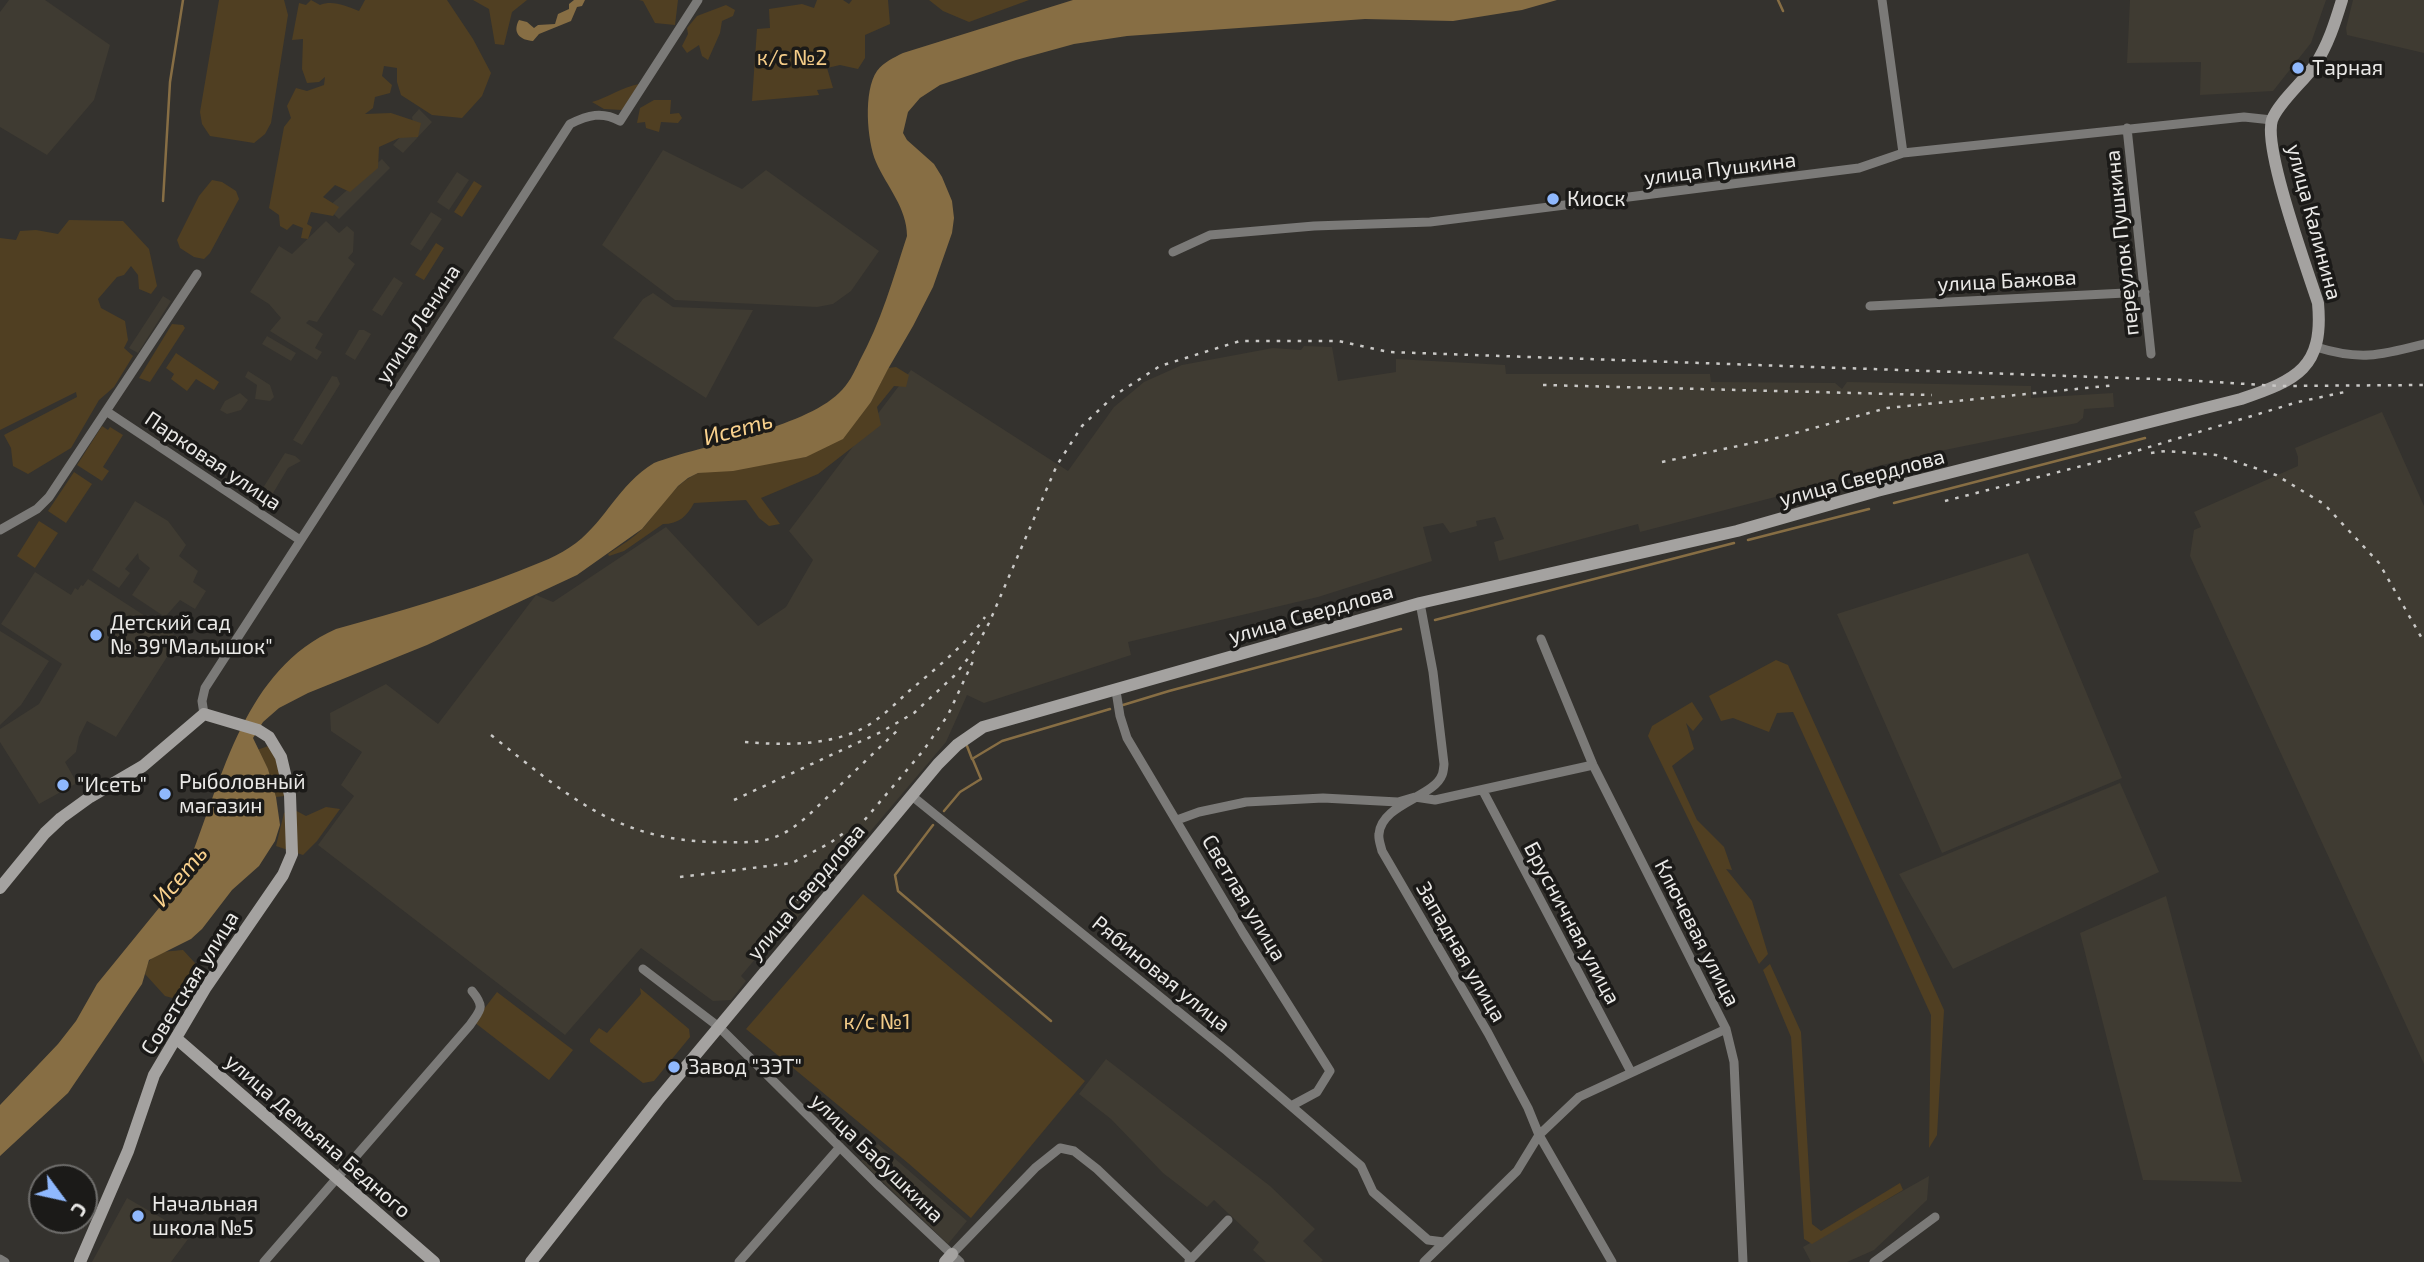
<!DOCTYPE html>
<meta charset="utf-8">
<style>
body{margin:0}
#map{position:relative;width:2424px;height:1262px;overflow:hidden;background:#34322e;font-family:"Exo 2",sans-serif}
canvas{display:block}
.north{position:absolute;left:28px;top:1164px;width:70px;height:70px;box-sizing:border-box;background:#1b1a18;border:2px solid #6e6d6b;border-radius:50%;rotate:123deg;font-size:19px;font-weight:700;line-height:28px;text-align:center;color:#eae9e7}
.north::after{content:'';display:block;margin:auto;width:24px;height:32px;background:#8fb8fd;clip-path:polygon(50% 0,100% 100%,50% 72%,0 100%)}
</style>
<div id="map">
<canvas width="2424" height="1262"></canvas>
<div class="north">С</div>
</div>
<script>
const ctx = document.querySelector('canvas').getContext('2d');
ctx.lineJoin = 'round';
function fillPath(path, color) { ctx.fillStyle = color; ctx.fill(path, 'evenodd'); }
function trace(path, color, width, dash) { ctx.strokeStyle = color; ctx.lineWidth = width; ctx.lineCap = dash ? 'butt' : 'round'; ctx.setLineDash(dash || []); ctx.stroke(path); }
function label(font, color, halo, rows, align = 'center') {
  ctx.font = font + ' "Exo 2",sans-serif'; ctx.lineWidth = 7; ctx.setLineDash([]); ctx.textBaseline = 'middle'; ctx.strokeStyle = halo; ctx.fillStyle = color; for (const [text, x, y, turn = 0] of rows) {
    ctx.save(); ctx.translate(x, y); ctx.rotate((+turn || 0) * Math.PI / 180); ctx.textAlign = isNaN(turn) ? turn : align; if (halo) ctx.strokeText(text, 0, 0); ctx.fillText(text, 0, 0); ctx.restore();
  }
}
const built = new Path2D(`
 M9,0H45L110,45L94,100L47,155L0,127V12Z
 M2130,0H2326L2311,43L2273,91L2200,95L2201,62L2127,63Z
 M2353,0H2424V53L2347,35L2346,28Z
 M419,109L432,122L403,153L393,145L413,123L412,117Z
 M663,150L742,189L766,170L879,251L851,291L833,304L817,307L675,300L602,245Z
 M382,159L390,168L339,219L327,208Z
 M457,172L469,180L449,210L437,202Z
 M431,212L442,219L421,251L410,244Z
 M326,221L339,233L347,226L354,232L353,252L348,258L355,264L317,322L309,320L306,323L323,334L315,348L322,352L317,360L270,331L281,318L269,304L250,292L279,246L292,254Z
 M394,277L403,283L382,316L372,310Z
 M653,293L673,307L753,310L706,398L613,338L643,299Z
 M163,296L171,301L138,353L129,348Z
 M359,330H364L371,334L355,360L345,354Z
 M267,336L296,353L291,361L262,344Z
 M1304,346L1332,347L1338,381L1396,372V359L1505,365L1506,374H1710L1711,382L1835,383L1842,389L1847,382L2031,386V398L2113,393L2114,407L2084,409L2083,418L2077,423L1935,452L1866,469L1864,474L1640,532L1638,524L1499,561L1494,542L1504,539L1495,517L1476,521L1477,526L1450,533L1443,523L1423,527L1432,561L1318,597L1128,642L1131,655L984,703L967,695L946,742L797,918L792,915L741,976L746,981L731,1000L713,1001L641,948L565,1035L318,845L354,796L341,785L362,752L331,731L330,713L386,684L438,724L536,595L553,602L666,527L758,626L786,607L813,560L789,531L911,370L1068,471L1114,407L1144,382L1182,365L1273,348L1301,350Z
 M248,371L270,385L274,397L270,401L255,399L257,385L245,377Z
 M332,376L337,377L340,384L302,445L293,440Z
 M240,393L248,400L241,410L227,414L220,410L225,401Z
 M2382,412L2424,506V1064L2190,556L2194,530L2201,527L2194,512L2298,466V457L2295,448Z
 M285,453L295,456L301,461L288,468L266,505L256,499Z
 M135,501L168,521L186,545L179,556L198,571L193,582L206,591L195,609L180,600L165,617L132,595L150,568L139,559L138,553L125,569L130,573L119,588L92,570Z
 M2028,553L2122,778L1942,853L1837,614Z
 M35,572L71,595L75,588L78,590L81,585L83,586L88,579L179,638L116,737L87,721L79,737L76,752L65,762L77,783L39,804L0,742V729L39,704L62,664L1,624Z
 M0,631L49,661L21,705L0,725Z
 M2120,783L2159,872L1953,969L1899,874Z
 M2166,896L2242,1182L2143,1180L2080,933Z
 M1106,1059L1270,1186L1315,1229L1303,1241L1323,1260L1321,1262H1266L1253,1250L1259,1242L1214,1200L1207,1207L1163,1173L1111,1119L1079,1094Z
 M878,1144L967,1221L948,1244L861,1161Z
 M1929,1176L1927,1200L1874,1250L1847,1262H1811L1803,1247Z
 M127,1198L191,1235L171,1262H92Z`);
const green = new Path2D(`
 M219,0H284L288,15L271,123L265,134L254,143L210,136L202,124L200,112Z
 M311,0L320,5C333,0 345,6 359,11L365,0H447L473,39L491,73L482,96L462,118L432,115L401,95L397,82V68L384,66L382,76L392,85L390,93L375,97L373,108L365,114L391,113L421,123L418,137L399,138L379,147L378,168L350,192L335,185L323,197L339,207L333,216L311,212L307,224L312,227L308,239L301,238L303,228L293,224L287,230L280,226L279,215L269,208L284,127L291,118L287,106L296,88L307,91L324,85L325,77L319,82L307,83L302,69L303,39L292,40L299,3L306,5Z
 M473,0H527L512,12L504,45L495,44L489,9Z
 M639,0H678L675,25L655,23L643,1Z
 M817,0H843L849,4L852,0H888L890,24L865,35V58L858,69L840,65L827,68L833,88L817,90L819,95L752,101L757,29L770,28L769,9L802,4L814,8Z
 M929,0H1029L969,22L943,11Z
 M726,5L735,10L733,16L722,21L720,33L708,60L702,56L699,45L687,53L682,46L688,34L687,28L697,16Z
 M639,84L622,110L604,109L592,102C609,97 622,87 639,84Z
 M654,100H671L670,114L679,113L682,118L678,123L661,122L659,132L646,128L645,122L637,123L640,108Z
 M212,180L222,182L236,191L239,199L210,253L204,259L194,257L180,248L177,240L199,196Z
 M474,181L482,186L462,217L454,212Z
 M69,220L123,221L149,249L157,286L151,294L139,289L138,275L131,266L124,275L117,277L98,299L101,308L125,321L128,340L124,348L133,356L114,387L99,400L71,448L28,474L13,466L11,448L4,435L77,397L76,392L0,430V238L16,240L20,231L36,230L58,234Z
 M436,243L444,248L424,280L415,275Z
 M172,324L183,325L185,328L150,382L139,378Z
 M176,353L219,382L214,390L196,379L187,391L171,379L174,374L166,368Z
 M896,367L909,375L906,387L894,386L877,407L881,425L818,474L761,498L780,524L769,526L759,518L746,500L694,503C687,516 679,524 663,524L624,551L609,556L608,554C620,546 634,538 644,527C661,507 674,484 698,473L806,457L871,402L888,368Z
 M102,426L108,430L110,427L123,435L103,467L109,471L102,481L77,465Z
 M74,472L92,484L66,523L48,511Z
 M39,521L58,533L35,568L17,556Z
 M1776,660L1788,665L1944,1010L1937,1135L1929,1148L1931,1015L1793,712L1777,713L1769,732L1733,718L1721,721L1709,696Z
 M1692,702L1703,719L1693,731L1686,723L1694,749L1672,766L1697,820L1724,847L1732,870L1726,869L1752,901L1768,954L1759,964L1648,736L1652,726Z
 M271,745L290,788L285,796L276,797L268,769L257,750Z
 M326,807L340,809L317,841L303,855L276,846L284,813L291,808L306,816Z
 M863,894L1085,1081L971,1218L908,1163L746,1029Z
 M183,950L195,963L196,979L180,1000L165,996L145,974C149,951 162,952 183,950Z
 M1770,964L1801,1032L1812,1224L1821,1231L1900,1183L1903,1190L1812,1244L1804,1239L1791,1037L1763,970Z
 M640,988L689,1029L690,1037L654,1081L643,1083L590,1042V1039L599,1028L607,1033L641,994Z
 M497,992L573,1050L549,1080L474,1022Z`);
const water = new Path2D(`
 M574,0H585L582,6L577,7L571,21L539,34L533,41C520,40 512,33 519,20L527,22L534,28L538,25L555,24L558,14L569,9V4Z
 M1073,0H1557L1522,10L1453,21L1365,19L1127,36L1074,44L1016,60L940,85L920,98L908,112L903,133L907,140L934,164L942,177L952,201L954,218L952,233L933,287L913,326L888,369L871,402L843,439L806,457L733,471L698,473L688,478L678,486L642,529L577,575L427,645L308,693L279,708L263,722L253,738L268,769L276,797L280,825L275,841L259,866L232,890L202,929L191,939L149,960L142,984L68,1093L0,1156V1105L58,1044L76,1021L97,984L163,903L179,881L190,860C223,776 245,669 336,629C398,612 460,594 519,571C539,563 559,556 576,543C607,519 618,485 654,463C702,445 803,428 839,393C848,385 854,373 859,362C881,322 893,279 907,236C907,208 887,187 876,162C867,141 863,91 877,71C884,62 893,58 903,53Z`);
const stream = new Path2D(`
 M1778,0L1783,11
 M163,201L170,82L183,0
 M1894,503L2145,438
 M1748,540L1869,509
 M1435,620L1734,543
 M1123,705L1169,691L1401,629
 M967,746L972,759L1002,741L1110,709
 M944,811L960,792L981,779L973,760
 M933,825L895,875L898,891L1051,1021`);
const street = new Path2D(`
 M1882,0L1903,153
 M2127,128L2151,354
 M1173,252L1210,235L1314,226L1430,222L1859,168L1903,153L2244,117L2272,120
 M1870,306L2145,292
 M2316,347C2361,361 2381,355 2424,344
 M106,411L300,540
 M0,530L37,509L49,497L197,274
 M1420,603L1433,672L1444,764C1444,765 1443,774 1442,775C1434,797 1381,804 1379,834C1378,839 1381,846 1382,851L1488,1033L1528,1108L1539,1135L1612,1262
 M1541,639L1593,765L1726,1029L1734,1062L1743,1262
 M1116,691L1120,716L1127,738L1243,933L1330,1071L1317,1092L1291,1106
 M204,714L202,701L205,688L570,124C588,115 602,111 620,121L698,0
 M1483,791L1631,1072
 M912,796L1227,1051L1361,1166L1373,1192L1428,1240L1444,1242
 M1177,820L1199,812L1246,802L1323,798L1398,802L1415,797L1435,800L1593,765
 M643,969L719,1027L880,1187L960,1262
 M952,1254L1035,1168L1060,1148L1074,1151L1097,1169L1191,1259
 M0,1259L5,1262
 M1189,1261L1228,1220
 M264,1262L470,1025C480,1010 486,1008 472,991
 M739,1262L840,1147
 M1424,1262L1517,1171L1539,1135L1579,1097L1726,1029
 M1874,1262L1935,1217`);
const secondary = new Path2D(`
 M0,888L45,833L61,818L90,797L143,766L204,714L258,730L269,737L281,757L290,795L292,854L283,875L206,987L154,1075L128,1151L80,1262
 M177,1039L434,1262
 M531,1262L658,1100L938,764L957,745L983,727L1420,603L1737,531L1877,491L2241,399C2297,380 2324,368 2318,303C2307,269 2263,148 2272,120C2278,103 2304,81 2315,65C2328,45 2335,23 2342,0
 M945,1262L952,1254`);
const rail = new Path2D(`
 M1543,385L1932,395
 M2151,453L2166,451L2216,455L2276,475L2324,504L2379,563L2424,642
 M1662,462L1781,437L1887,408L2116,385
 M1945,501L2113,458L2298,402L2345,392
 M491,735C566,794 615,841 717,842C736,842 757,844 775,837C798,829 816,807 834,791C856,770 878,749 900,728
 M745,742C781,745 823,746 857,731C876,723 893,706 908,692C935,669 965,646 985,617
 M734,800L881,732L914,713L954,676L974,651L989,623L1057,465L1082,426L1115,395L1160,366L1240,341H1339L1389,352L2182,380L2279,386L2424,385
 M680,877L792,863L830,843L848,830
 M790,908L923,751L948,715L974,659`);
const markers = [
 [2298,68,7,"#8fb8fd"],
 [1553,199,7,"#8fb8fd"],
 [96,635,7,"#8fb8fd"],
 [63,785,7,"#8fb8fd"],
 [165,794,7,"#8fb8fd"],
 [674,1067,7,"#8fb8fd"],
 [138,1216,7,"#8fb8fd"]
];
const parkNames = [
 ["к/с №2",792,58],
 ["к/с №1",877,1022]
];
const poiNames = [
 ["Тарная",2312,68],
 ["Киоск",1567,199],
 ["Детский сад",110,623],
 ["№ 39\"Малышок\"",110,647],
 ["Рыболовный",179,782],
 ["магазин",179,806],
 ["\"Исеть\"",77,785],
 ["Завод \"ЗЭТ\"",688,1067],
 ["Начальная",152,1204],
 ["школа №5",152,1228]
];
const streetNames = [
 ["улица Пушкина",1720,169,-7],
 ["улица Калинина",2314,222,75],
 ["переулок Пушкина",2122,243,-96],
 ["улица Бажова",2007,281,-3],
 ["улица Ленина",418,324,-57],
 ["Парковая улица",213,461,34],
 ["улица Свердлова",1862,478,-15],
 ["улица Свердлова",1311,614,-16],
 ["улица Свердлова",806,892,-50],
 ["Светлая улица",1244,898,59],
 ["Брусничная улица",1572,923,62],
 ["Ключевая улица",1697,933,63],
 ["Западная улица",1461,952,60],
 ["Рябиновая улица",1161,974,39],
 ["Советская улица",190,983,-58],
 ["улица Демьяна Бедного",318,1136,41],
 ["улица Бабушкина",877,1158,44]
];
const waterNames = [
 ["Исеть",738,429,-15],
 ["Исеть",180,876,-50]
];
fillPath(built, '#3f3b32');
fillPath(green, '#503f22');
fillPath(water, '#876e44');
trace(stream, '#876e44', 2.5);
trace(street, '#7b7a78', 9);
trace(secondary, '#a4a2a0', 12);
trace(rail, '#c9c8c6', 2.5, [3.5, 7]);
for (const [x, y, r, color] of markers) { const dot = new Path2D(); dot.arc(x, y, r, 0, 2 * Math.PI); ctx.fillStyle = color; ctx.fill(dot); trace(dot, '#1b1a18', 2.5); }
label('21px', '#f4cc88', '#1b1a18', parkNames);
label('21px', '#eae9e7', '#1b1a18', poiNames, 'left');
label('21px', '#eae9e7', '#1b1a18', streetNames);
label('italic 23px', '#f9d18d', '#1b1a18', waterNames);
</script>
